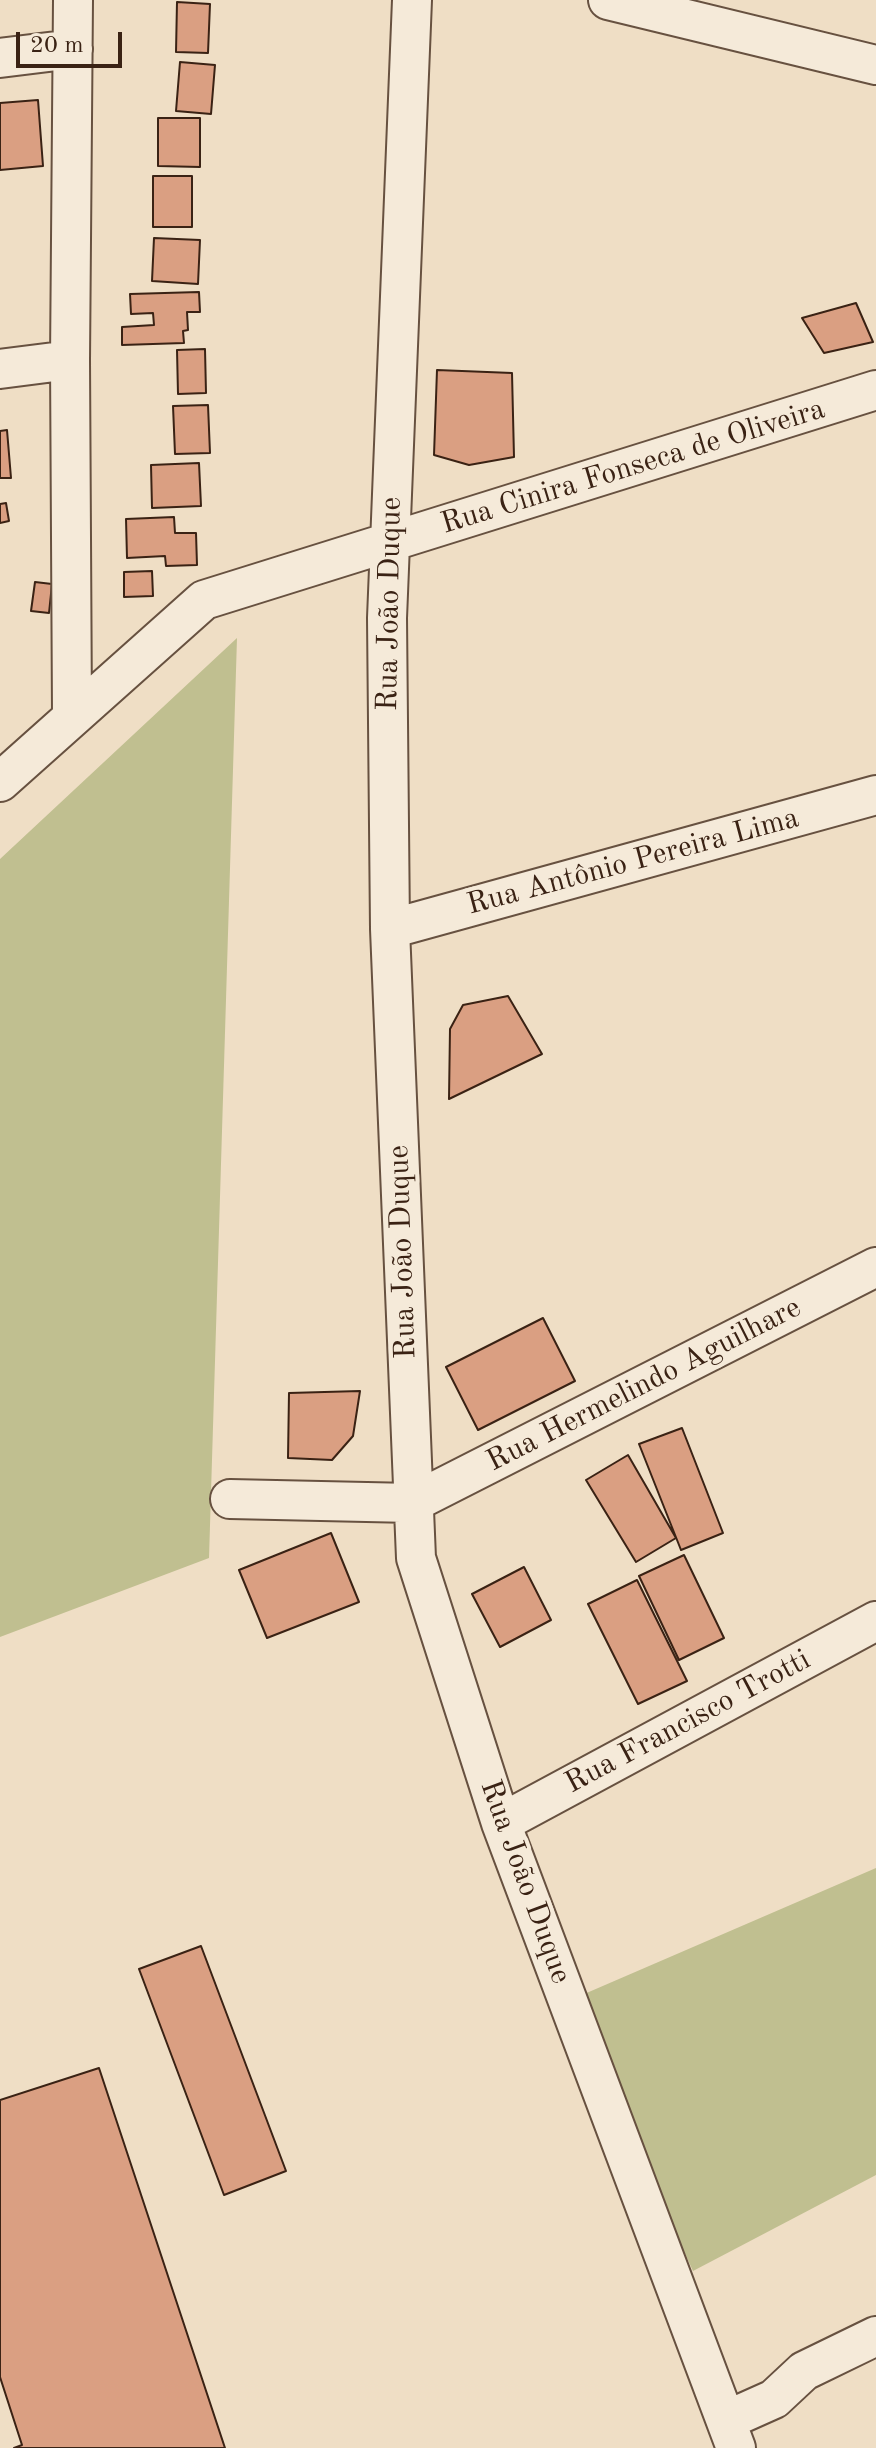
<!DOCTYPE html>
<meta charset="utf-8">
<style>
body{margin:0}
#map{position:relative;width:876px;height:2448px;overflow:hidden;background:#efdec5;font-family:"Old Standard TT",serif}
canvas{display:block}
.scale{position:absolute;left:16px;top:32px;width:106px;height:36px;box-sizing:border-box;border:4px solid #3a2214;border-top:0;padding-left:10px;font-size:24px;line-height:28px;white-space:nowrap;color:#3a2214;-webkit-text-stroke:6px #f5ead9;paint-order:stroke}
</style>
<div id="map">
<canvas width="876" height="2448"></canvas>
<div class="scale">20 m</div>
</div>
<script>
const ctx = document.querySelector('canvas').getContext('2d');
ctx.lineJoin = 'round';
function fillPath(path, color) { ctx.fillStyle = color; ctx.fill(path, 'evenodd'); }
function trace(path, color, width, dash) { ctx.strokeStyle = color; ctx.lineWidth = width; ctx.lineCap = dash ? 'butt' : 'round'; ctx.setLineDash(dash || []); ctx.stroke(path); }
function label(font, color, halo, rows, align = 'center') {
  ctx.font = font + ' "Old Standard TT",serif'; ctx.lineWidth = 8; ctx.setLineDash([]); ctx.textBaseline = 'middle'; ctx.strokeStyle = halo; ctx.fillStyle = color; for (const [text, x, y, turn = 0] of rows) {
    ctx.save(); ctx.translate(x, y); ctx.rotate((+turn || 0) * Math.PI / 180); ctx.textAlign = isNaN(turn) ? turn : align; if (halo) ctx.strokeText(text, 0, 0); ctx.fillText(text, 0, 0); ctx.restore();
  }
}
const green = new Path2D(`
 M237,638L209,1558L0,1637V859Z
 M876,1868V2175L693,2271L568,2001Z`);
const building = new Path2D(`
 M177,2L210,4L208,53L176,52Z
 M180,62L215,65L211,114L176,111Z
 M38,100L43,166L0,170V103Z
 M158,118H200V167L158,166Z
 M153,176H192V227H153Z
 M154,238L200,240L198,284L152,281Z
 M199,292L200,312H187L188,330L183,331L184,343L122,345V327L154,325L153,313L131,314L130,294Z
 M856,303L873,342L824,353L802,318Z
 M205,349L206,393L178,394L177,350Z
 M437,370L512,373L514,457L469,465L434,455Z
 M208,405L210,453L175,454L173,406Z
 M7,430L11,478H0V431Z
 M199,463L201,506L152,508L151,465Z
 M6,503L9,521L0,523V504Z
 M174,517L175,533H196L197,565L166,566L165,556L127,558L126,519Z
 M152,571L153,596L124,597V572Z
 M35,582L52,584L49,613L31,611Z
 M508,996L542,1054L449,1099L450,1029L463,1005Z
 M543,1318L575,1381L478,1430L446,1367Z
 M360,1391L353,1436L332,1460L288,1458L289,1393Z
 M682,1428L723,1533L681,1550L639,1444Z
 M628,1455L676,1538L636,1562L586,1480Z
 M331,1533L359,1602L267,1638L239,1570Z
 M684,1555L724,1638L679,1660L639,1576Z
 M524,1567L551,1620L500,1647L472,1594Z
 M637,1580L687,1681L638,1704L588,1604Z
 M201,1946L286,2171L224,2195L139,1969Z
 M99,2068L225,2448H14L22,2445L0,2377V2100Z`);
const minor = new Path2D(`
 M412,0L387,618L390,929L416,1558L501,1823L736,2448
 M608,0L876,65
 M0,58L73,49
 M0,369L70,360
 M72,715L70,360L73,0
 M0,782L204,600L876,390
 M390,929L876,795
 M230,1499L412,1503L876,1267
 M501,1823L876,1621
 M727,2420L774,2399L804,2371L876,2336`);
const streetNames = [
 ["Rua Cinira Fonseca de Oliveira",633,467,-17],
 ["Rua João Duque",390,604,-89],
 ["Rua Antônio Pereira Lima",633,862,-15],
 ["Rua João Duque",403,1252,-92],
 ["Rua Hermelindo Aguilhare",644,1385,-27],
 ["Rua Francisco Trotti",688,1722,-28],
 ["Rua João Duque",525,1882,70]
];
fillPath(green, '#c0bf90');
fillPath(building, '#da9f82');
trace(building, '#3a2214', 2);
trace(minor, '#675140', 42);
trace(minor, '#f5ead9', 38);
label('30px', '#3a2214', '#f5ead9', streetNames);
</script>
